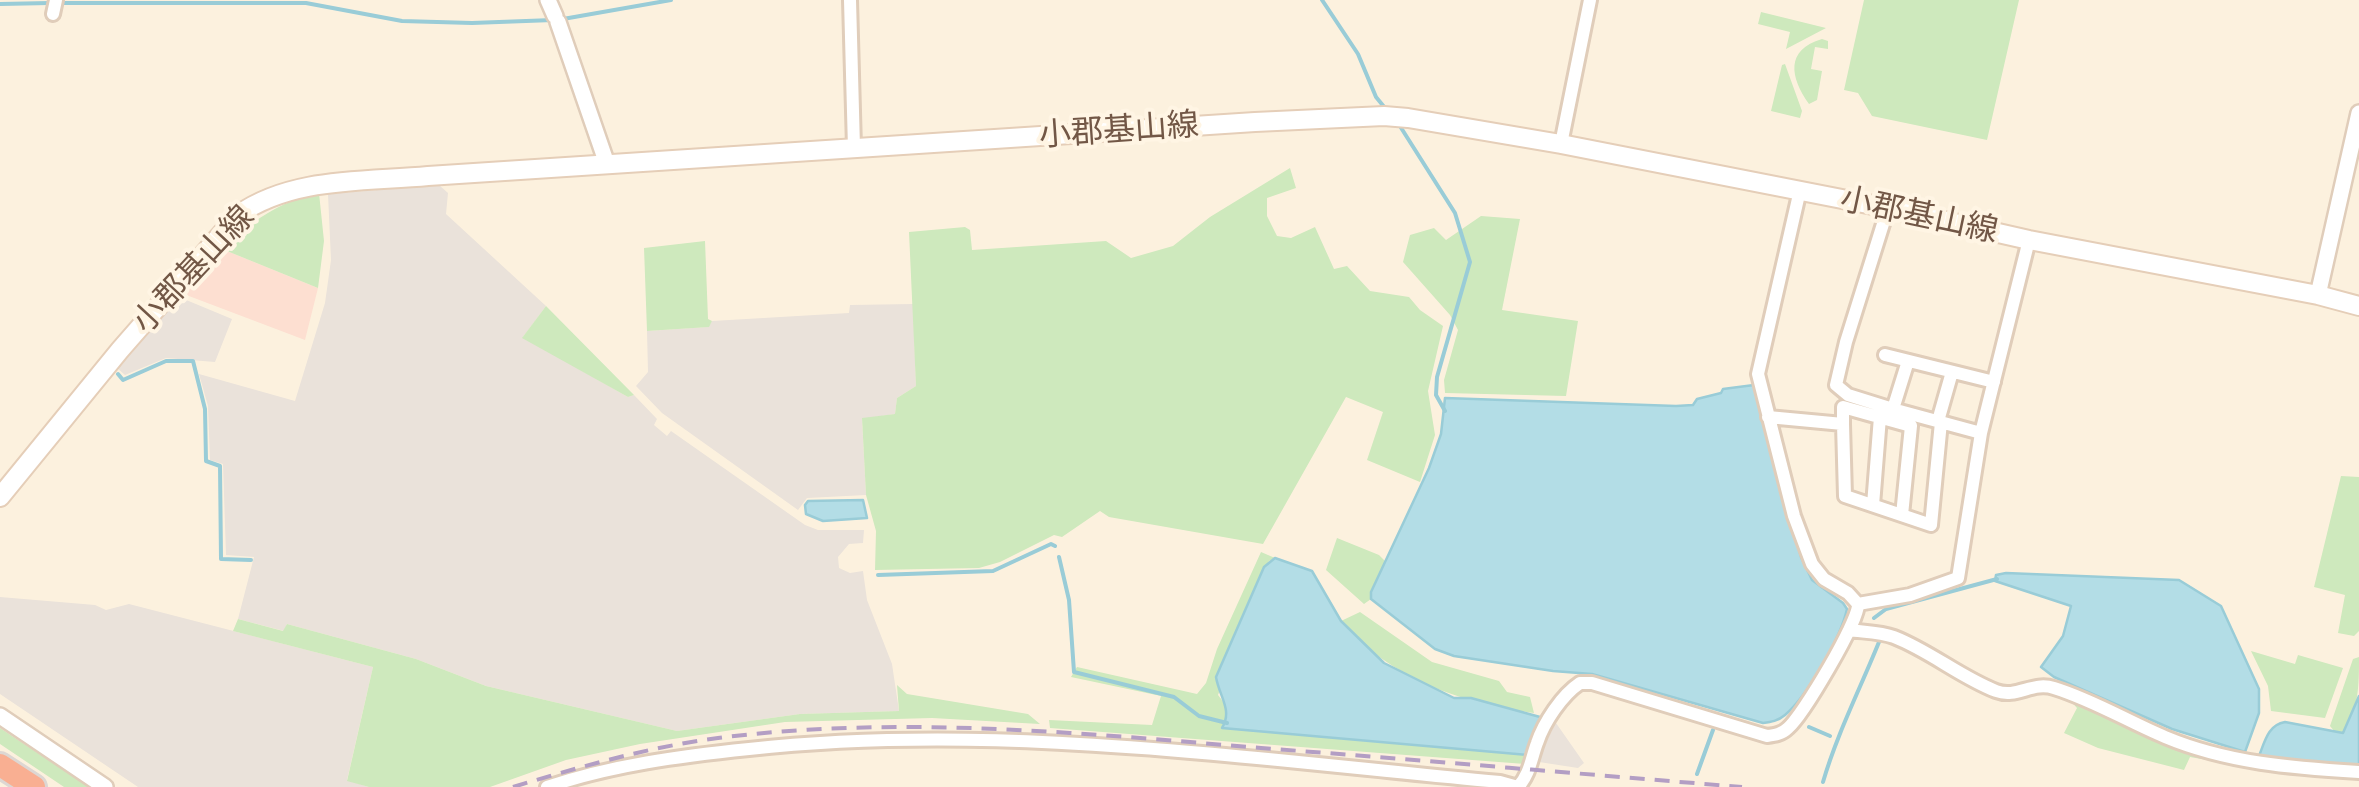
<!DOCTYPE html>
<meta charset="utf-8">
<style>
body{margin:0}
canvas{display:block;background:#fcf1de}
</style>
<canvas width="2359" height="787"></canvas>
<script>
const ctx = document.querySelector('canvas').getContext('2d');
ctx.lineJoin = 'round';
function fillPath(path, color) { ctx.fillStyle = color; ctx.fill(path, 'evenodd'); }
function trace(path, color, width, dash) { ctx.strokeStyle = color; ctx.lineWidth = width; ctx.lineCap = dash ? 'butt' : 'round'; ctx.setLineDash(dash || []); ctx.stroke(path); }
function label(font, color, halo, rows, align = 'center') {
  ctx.font = font + ' "Noto Sans","Noto Sans JP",sans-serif'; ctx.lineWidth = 8; ctx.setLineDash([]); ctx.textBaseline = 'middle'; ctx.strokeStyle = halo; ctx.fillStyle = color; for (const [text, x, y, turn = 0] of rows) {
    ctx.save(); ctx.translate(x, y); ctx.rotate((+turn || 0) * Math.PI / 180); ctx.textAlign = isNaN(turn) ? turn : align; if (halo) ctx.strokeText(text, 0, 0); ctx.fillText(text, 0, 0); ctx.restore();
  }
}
const commercial = new Path2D(`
 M222,249L318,288L305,340L181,293Z`);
const industrial = new Path2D(`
 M439,185L448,193L446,214L546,306L523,337L628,397L634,395L657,419L654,425L667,436L671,431L805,525L818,530H864L863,543L849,544L838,557L839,568L850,573L863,571L867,600L892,664L899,711L800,714L677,731L486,686L416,659L287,624L284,631L238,619L254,557L226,555L223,464L210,460L208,406L199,374L295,401L325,303L331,260L328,194Z
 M179,297L232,319L215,362L166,358L125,375L115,366Z
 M913,304L916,386L897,398L895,414L862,419L866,495L807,498L798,510L662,413L636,386L648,372L647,331L708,327L712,321L849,313L850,305Z
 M0,597L95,605L106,610L129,604L373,667L347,780L369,787H138L0,694Z
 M1556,723L1584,763L1578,768L1539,762L1542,749Z`);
const green = new Path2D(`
 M1864,0H2019L1987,140L1872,116L1858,93L1844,90Z
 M1761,12L1826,28L1786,49L1790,32L1758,24Z
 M1822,39L1828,41V49L1815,47L1811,69L1822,71L1817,100L1809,104C1790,77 1785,50 1822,39Z
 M1785,64L1802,111L1800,118L1771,111L1782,65Z
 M1290,168L1296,188L1267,198V216L1277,236L1291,238L1315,227L1334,269L1347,266L1370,291L1409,297L1420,310L1443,326L1428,391L1435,435L1420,482L1367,460L1383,412L1346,397L1263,544L1109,517L1100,511L1062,537L1054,535L1000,562L979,568L875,570L876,531L866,495L862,418L895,414L897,398L916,386L909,232L965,227L970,230L972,250L1106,241L1131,258L1173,246L1210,217Z
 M319,193L324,241L318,288L222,249C252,221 278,202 319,193Z
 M1481,216L1520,219L1502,310L1578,321L1566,396L1445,393L1444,380L1458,330L1450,315L1403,262L1410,235L1434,228L1446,240Z
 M705,241L708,319L712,321L709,327L647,331L644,248Z
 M546,306L634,395L628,397L522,338Z
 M2341,476L2359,477V631L2354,636L2338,633L2345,595L2314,587Z
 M1337,538L1379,555L1385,561L1371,592V599L1364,604L1326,570Z
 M1261,552L1275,558L1269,561L1218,695C1228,707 1229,714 1223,728L1528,755L1525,764L1050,728L1049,720L1152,725L1161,696L1071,677L1077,667L1197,694L1206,683L1217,649Z
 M1360,612L1432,662L1499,681L1507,692L1530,697L1534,713C1461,703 1390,679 1341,621Z
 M238,619L283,631L287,624L416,659L486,686L677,731L800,714L899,711L897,685L907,694L1028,714L1040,724L932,718L785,722L640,744L566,760L490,787H369L347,781L373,667L233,631Z
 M2251,651L2295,664L2298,655L2343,668L2325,718L2271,711L2268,686Z
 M2359,657C2359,684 2359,711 2343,733L2335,732L2330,726L2353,659Z
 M2068,698L2236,765L2190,757L2184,770L2098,748L2064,733L2077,708Z
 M0,728L89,787H64L0,744Z`);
const water = new Path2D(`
 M1754,385L1801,557L1812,580L1843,603L1847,609C1841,637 1807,697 1785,715C1778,721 1771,722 1763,723L1592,674L1553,671L1454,656L1435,649L1371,599V592L1429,468L1441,434L1445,398L1676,406L1693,405L1697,399L1721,393L1723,389Z
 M863,500L867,518L823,521L806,514L805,505L808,501Z
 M1275,558L1312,571L1341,621L1384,663L1454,698H1471L1540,717L1543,720L1528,755L1222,728C1233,710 1219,696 1216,677L1264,567Z
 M2006,573L2179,580L2221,606L2259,689V713L2245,752L2172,729L2054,677L2041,667L2063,636L2071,606L1995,581L1996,575Z
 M2359,696V767L2259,756C2265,741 2268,725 2285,722L2343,733Z`);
const stream = new Path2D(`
 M1322,0L1358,54L1376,97L1385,108
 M60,3H306L402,21L472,23L553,20
 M0,4L50,3
 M563,19L671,0
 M1398,123L1455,213L1470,262L1437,377L1436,395L1445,411
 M118,374L123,380L166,361H193L205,409L206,461L220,466L221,559L251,560
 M1059,557L1069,600L1074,672L1174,697L1199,716L1227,723
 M878,575L993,571L1051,544L1055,546
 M1874,618L1886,609L1997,579
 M1809,727L1830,736
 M1697,774L1713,730
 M1823,782C1837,734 1860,689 1879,642`);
const minor = new Path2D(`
 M850,0L854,148
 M53,14L56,0
 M1561,144L1590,0
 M1800,190L1758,374L1794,516L1812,564L1824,579L1848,593L1858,604
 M1888,208L1846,342L1836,385L1848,395L1896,410
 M1885,355L1994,382
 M1893,409L1908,361
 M1768,417L1843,424V407L1893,421L1896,410L1981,433
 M1893,421L1911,426L1902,515
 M1938,421L1952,372
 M1843,424L1845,496L1931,525L1941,422
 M1873,505L1880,417
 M1858,604L1910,595L1958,578L1981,433L2029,240
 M1849,630C1864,632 1881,632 1894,637C1930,651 1960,677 1996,691C2017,699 2032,681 2054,688C2093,700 2127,721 2165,737C2227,763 2293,768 2359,772
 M547,787C612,765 681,756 749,749C1000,722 1250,759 1500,782L1518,787
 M1518,787C1530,774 1531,759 1537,743C1544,722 1562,695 1580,683H1592L1767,736C1775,735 1782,734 1788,728C1803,715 1859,621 1858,604`);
const tertiary = new Path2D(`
 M548,0L555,16
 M558,22L607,164
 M2318,295L2359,113
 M0,716L105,787`);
const secondary = new Path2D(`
 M0,497L120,350L238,215C292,177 364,182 428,176L1255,122L1384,116L1408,118L1561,144L1888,208L2029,240L2318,295L2359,306`);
const motorway = new Path2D(`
 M0,765L34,787`);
const rail = new Path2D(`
 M513,787C579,767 649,747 718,738C898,715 1081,733 1261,748C1421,760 1582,774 1742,787`);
const streetNames = [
 ["小郡基山線",1119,131,-4],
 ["小郡基山線",1919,216,12],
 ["小郡基山線",194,270,-47]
];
fillPath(commercial, '#fddfd1');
fillPath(industrial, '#eae2da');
fillPath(green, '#cee9bd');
fillPath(water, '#b3dde6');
trace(water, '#99ccd7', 2.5);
trace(stream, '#99ccd7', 4);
trace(minor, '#e0cdba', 18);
trace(tertiary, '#e0cdba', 20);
trace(secondary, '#e5ceb8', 22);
trace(motorway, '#ddd7d3', 28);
trace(minor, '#fff', 12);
trace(tertiary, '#fff', 15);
trace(secondary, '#fff', 18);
trace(motorway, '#f9af92', 22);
trace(rail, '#b39ec4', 4, [15, 10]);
label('32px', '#725746', '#fff5e4', streetNames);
</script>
